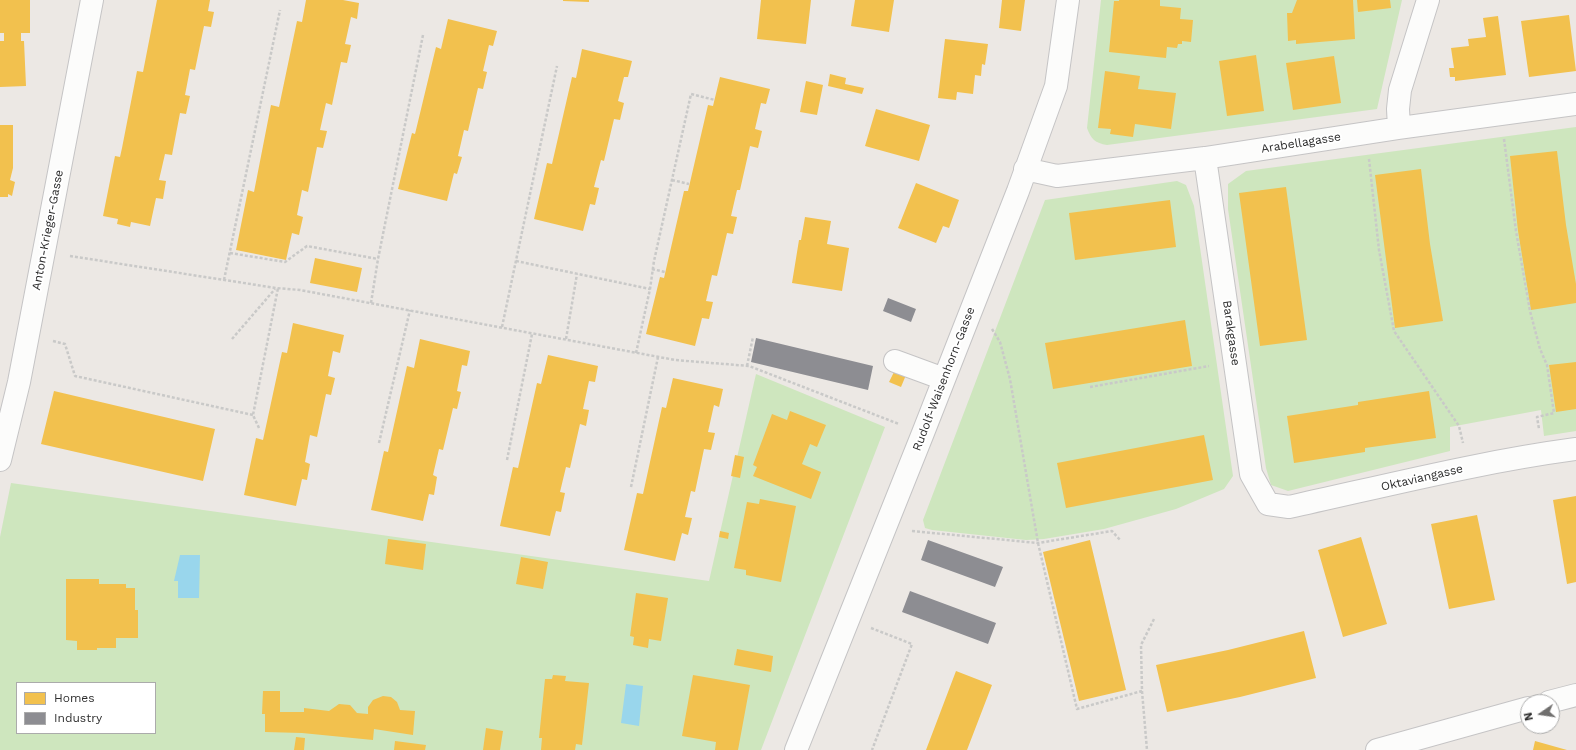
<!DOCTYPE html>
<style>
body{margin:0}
#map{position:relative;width:1576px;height:750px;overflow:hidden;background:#ece8e4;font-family:"Work Sans",sans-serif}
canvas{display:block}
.legend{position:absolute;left:16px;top:682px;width:140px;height:52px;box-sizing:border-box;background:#fff;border:1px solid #ababab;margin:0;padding:5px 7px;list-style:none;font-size:12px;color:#2e2e2e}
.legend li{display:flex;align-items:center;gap:8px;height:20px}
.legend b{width:20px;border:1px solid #ababab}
.north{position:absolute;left:1520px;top:694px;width:40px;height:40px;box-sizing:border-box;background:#fff;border:1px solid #ababab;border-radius:50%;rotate:257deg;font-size:11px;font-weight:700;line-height:16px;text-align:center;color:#2e2e2e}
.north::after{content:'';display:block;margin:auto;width:14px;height:18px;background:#706f6e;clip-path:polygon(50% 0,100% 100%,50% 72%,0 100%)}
</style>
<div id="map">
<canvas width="1576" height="750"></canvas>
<ul class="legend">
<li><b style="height:11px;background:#f2c14e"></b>Homes</li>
<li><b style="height:11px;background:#8d8d92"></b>Industry</li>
</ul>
<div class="north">N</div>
</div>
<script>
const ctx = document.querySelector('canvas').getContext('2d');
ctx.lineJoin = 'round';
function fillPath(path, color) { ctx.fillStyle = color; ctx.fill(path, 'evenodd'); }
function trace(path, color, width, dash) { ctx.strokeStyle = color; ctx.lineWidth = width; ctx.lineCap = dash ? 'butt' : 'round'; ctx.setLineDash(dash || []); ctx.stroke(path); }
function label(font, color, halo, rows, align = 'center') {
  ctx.font = font + ' "Work Sans",sans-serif'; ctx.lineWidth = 4; ctx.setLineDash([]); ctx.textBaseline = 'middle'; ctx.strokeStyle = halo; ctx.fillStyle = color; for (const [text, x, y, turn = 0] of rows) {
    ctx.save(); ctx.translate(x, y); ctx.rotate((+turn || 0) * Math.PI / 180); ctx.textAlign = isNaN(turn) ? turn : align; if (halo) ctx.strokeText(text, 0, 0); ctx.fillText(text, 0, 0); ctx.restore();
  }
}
const green = new Path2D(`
 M1101,0H1402L1377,109L1107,145C1095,143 1091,139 1087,128Z
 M1576,127V431L1544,436L1541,410L1450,427V451L1288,491L1271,485L1266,468L1228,209V184L1246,171Z
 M1177,181L1186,185L1194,206L1233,476L1224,489L1176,509L1104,529L1044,539L1026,540L932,530L925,528L923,520L1045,200Z
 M756,374L885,427L761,750H0V537L11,483L709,581ZM17,683H155V733H17Z`);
const water = new Path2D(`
 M180,555H200L199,598H178V581H174Z
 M626,684L643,686L639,726L621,723Z`);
const homes = new Path2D(`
 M0,0H30V33H21V41H24L26,86L0,87V41H4V33H0Z
 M157,0H210L208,11L214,12L211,27L204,26L195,70L190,69L185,95L190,96L186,114L180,113L172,155L165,154L159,180L166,181L163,199L156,198L150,226L131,222L130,227L117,224L118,219L103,216L115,156L120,157L122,148L137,71L143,72Z
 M306,0H343L359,3L357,19L351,17L345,44L351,45L347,63L341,62L332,105L326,103L320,130L327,131L323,148L317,147L308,192L302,190L297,215L303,217L299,235L292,233L286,260L236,250L248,190L254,192L271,105L279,107L297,21L302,22Z
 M563,0H589V2L563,1Z
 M761,0H811L806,44L757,39Z
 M855,0H894L889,32L851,26Z
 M1002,0H1025L1021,31L999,28Z
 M1119,0H1160V6L1181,8L1180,19L1193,20L1191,42L1182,41V44H1178L1177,48L1167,47L1166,58L1109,52L1114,1H1119Z
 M1297,0H1353L1355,39L1296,44V40L1288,41L1287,13H1292Z
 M1357,0H1390L1391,8L1358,12Z
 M1569,15L1576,71L1529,77L1521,21Z
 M1498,16L1506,75L1455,81V77H1450L1449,68H1454L1451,48L1469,46L1468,39L1486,37L1483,18Z
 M448,19L497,31L493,46L489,45L483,71L487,72L483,89L478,88L468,131L464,130L458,156L462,157L457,174L454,173L447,201L398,189L412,133L415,134L436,47L441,49Z
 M945,39L988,44L985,65L982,64L981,76L975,75L973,94L957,92L956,100L938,98Z
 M582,49L632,61L628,77H624L618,101L624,103L620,120L614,119L604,161L601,160L594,187L599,188L595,205L590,204L583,231L534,219L547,163L552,164L572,77L576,78Z
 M1256,55L1264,111L1227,116L1219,61Z
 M1334,56L1341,103L1293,110L1286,63Z
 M1105,71L1140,76L1138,89L1176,93L1171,129L1135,124L1133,137L1110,134L1111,129L1098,128Z
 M830,74L846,78L845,84L864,88L862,94L828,86Z
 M720,77L770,89L766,104L761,103L755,129L762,131L758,148L750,146L740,190H737L731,216L737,217L733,234L727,233L717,276L712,275L706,301L713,302L709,319L702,318L695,346L646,334L660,277L664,278L684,191H688L708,105L713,106Z
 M806,81L823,85L817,115L800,112Z
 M876,109L930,125L919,161L865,146Z
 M0,125H13V168L10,180L15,182L12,196L8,194V197H0Z
 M1557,151L1566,225L1576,284V303L1531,310L1518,231L1510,156Z
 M1421,169L1430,244L1443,321L1395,328L1375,175Z
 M916,183L959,200L949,228L943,226L936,243L898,228Z
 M1286,187L1307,340L1260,346L1239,193Z
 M1170,200L1176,247L1075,260L1069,213Z
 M805,217L831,221L827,244L849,248L842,291L792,283L799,240H801Z
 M315,258L362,268L357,292L310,283Z
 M1185,320L1192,366L1053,389L1045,343Z
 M293,323L344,335L340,353L333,351L328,376L335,378L331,395L326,394L317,437L310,435L305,462L310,464L307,480L302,479L296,506L244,495L256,438L263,440L282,352L287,353Z
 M420,339L470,351L467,366L462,365L457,391L461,392L457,409L453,408L443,450L439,449L433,475L437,477L434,495L429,494L423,521L371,510L384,451L388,452L407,366L414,368Z
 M548,355L598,366L595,382L589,381L583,409L589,410L586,426L580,424L570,468L566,467L560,492L565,493L561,512L556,511L550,536L500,526L513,467L518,468L537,383L541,384Z
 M1576,362V409L1556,412L1549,365Z
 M895,370L906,375L901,387L889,382Z
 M673,378L723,389L719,407L714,405L708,432L715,433L711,450L704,449L695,492L691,491L685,517L692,518L688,535L682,533L675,561L624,550L637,493L643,494L662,407L666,408Z
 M54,391L215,429L203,481L41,444Z
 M1429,391L1436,438L1365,448V452L1294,463L1287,416L1358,405V402Z
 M790,411L826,425L817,447L810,444L802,464L821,472L811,499L753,476L757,467L753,465L772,414L787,420Z
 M1204,435L1213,480L1066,508L1057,463Z
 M735,455L744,457L740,478L731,476Z
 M1576,496V582L1567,584L1553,500Z
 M760,499L796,506L781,582L746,575V570L734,568L747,502L759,504Z
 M1477,515L1495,600L1449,609L1431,524Z
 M720,531L729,533L728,539L719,537Z
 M1361,537L1387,624L1343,637L1318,550Z
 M388,539L426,544L423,570L385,564Z
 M1090,540L1126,690L1079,701L1043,552Z
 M521,557L548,562L543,589L516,584Z
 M66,579H99V584H126V588H135V610H138V638H116V648H97V650H77V641L66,640Z
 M636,593L668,598L661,641L649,639L648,648L633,645L634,637L630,636Z
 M1304,631L1316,678L1240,697L1167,712L1156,665L1228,650Z
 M737,649L773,656L771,672L734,665Z
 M956,671L992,685L967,750H926Z
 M553,675L566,676L565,681L589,683L582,745L576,744L575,750H541L542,738H539L545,679H552Z
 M693,675L750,685L738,750H715L716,742L682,736Z
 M263,691H280V712H304V708L329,711L339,704L350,705L357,713L368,714V707L373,700L383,696L391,697L397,702L400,710L415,711L413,735L374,729L373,740L302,733L265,732V714H262Z
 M486,728L503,731L500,750H483Z
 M296,737L305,738L304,750H294Z
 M395,741L426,745L425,750H394Z
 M1535,741L1567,750H1533Z`);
const industry = new Path2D(`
 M888,298L916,309L911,322L883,311Z
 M756,338L873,366L868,390L751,362Z
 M928,540L1003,567L995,587L921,560Z
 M910,591L996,623L988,644L902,612Z`);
const path = new Path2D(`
 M1504,139L1516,231L1530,311L1540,349L1547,365L1554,413L1537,417L1539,429
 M1369,159L1379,250L1394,331L1459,426L1463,443
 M672,180L689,184
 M230,253L285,262L307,246L378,259
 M70,256L276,288L300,290L675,360L749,366L899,424
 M516,261L650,289
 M652,269L665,272
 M224,280L280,10
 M371,303L378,259L423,35
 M502,327L557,66
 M992,329L1000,342L1010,379L1038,543L1077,709L1142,691L1141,645L1154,619
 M232,339L275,289
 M566,339L577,274
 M53,341L65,344L75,376L253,415
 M636,353L650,289L654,261L691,94L715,100
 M747,366L753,337
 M1090,387L1209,366
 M259,428L253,415L278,288
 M379,443L410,310
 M507,460L532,334
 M631,487L658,357
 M912,531L1038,543L1112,531L1121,541
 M871,628L912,644L872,750
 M1142,691L1147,750`);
const minor = new Path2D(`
 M1399,128L1398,109L1400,90L1428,0
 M1205,158L1251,474L1268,504L1289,507C1385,486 1479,462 1576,449
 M1025,169L1057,176L1205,158L1399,128L1576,104
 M895,361L944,379
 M0,460L19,382L92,0
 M1549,702L1576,695
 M796,750L923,433L1018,191L1056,86L1068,0
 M1377,750L1528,708`);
const streetNames = [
 ["Arabellagasse",1301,143,-9],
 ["Anton-Krieger-Gasse",48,230,-79],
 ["Barakgasse",1231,333,82],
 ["Rudolf-Waisenhorn-Gasse",944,379,-69],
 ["Oktaviangasse",1422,478,-13]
];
fillPath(green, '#cee6be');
fillPath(water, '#99d6ec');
fillPath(homes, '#f2c14e');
fillPath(industry, '#8d8d92');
trace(minor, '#c5c4c5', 24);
trace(path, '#c9c9c8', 2.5, [3, 2]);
trace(minor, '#fcfcfb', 22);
label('12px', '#2e2e2e', '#fff', streetNames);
</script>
